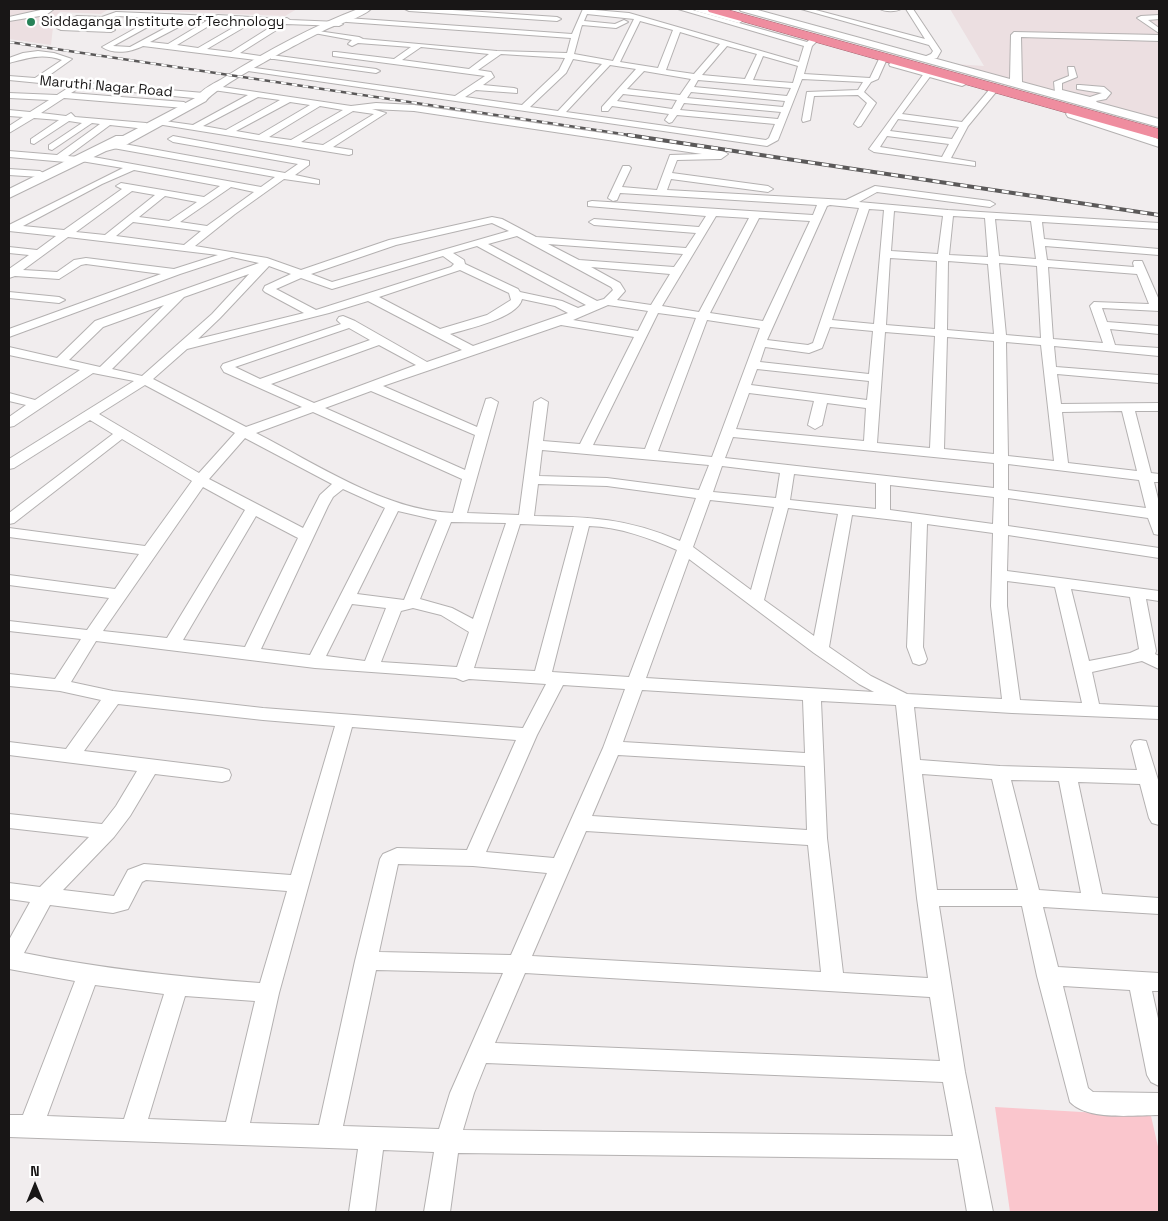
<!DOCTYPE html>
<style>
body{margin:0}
#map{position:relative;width:1168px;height:1221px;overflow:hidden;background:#f1edee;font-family:"Space Grotesk",sans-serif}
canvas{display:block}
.frame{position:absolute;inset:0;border:10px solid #181616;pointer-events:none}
.north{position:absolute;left:10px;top:1161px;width:50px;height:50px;-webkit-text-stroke:4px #fff;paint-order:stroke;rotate:0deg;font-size:14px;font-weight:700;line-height:20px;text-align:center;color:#181616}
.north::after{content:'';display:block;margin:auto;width:18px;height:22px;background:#181616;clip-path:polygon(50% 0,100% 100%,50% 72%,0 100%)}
</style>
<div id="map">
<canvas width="1168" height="1221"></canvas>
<div class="frame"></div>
<div class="north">N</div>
</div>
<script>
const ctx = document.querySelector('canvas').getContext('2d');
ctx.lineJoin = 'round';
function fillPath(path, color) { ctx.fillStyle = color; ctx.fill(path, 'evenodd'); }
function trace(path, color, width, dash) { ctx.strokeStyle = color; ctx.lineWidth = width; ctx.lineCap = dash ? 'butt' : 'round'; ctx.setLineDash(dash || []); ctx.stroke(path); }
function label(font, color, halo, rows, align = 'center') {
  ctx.font = font + ' "Space Grotesk",sans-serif'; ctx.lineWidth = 5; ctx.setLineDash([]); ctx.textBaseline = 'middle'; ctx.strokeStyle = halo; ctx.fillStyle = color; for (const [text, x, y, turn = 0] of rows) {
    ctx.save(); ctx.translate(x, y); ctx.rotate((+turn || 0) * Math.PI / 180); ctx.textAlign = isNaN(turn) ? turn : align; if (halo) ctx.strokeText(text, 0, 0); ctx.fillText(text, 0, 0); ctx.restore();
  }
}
const built = new Path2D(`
 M9,9H297L285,16L109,9L101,14L60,12L54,18L51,45L9,39Z
 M950,9H1159V122L955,64L984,66Z`);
const green = new Path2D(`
 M995,1107L1151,1116L1159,1151V1212H1010Z`);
const street = new Path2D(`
 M45,9H54L46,15L9,21V17Z
 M405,9H437L557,17L561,19L557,21L409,11Z
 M583,9L629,13L799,62L804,46L678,9H689L807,42L810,39H816L817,41L812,46L804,74L870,78L879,59H885L886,61L878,79L871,82L864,92L876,103L861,126L858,127L854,124L867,103L858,95L814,96L810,120L803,122L802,120L807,92L858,90L863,82L802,79L778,140L767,146L248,71L244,69L248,67L455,96L485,76L333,56V52H336L394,59L411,47L358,43L352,46L348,44L352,40L314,33L318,31L359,37L363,39L497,51L567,53L571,38L347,22L343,20L347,18L572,34ZM587,14L634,19L613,61L574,54L581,28L582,25L616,28L628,22L624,20L615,24L584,21ZM640,21L673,30L658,68L620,62ZM680,32L720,44L694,74L666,70ZM727,46L757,54L745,79L702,75ZM421,47L489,54L469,69L402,60ZM501,54L565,58L559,70L522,105L465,97L476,90L517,93V89L514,88L483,85L494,77L491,72L478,70ZM763,56L798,66L793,83L753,80ZM573,59L602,64L558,111L530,107L566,73ZM610,65L636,69L602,107V111H608L612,106L669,114L665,120L669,123L672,122L677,115L775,124L769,138L766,140L566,112ZM644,71L691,79L680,95L627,89ZM698,80L791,88L787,96L694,87ZM691,92L785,101L783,107L687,98ZM623,94L677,100L672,109L617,101ZM684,103L781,112L778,119L680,110Z
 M801,9H812L925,39L906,9H913L941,51L937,58L924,61V57L931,54L933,51L929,45Z
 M880,9H901C896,12 885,12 880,9Z
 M116,12L214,16L218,15L283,19L287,18L290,20L339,22L343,24L339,26L286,24L240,53L267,57L268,59L264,61L143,46C131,52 114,55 102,47L154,18L117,16L103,21L77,20L73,18L77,16L102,17ZM164,18L182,19L130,47L113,46ZM192,20H208L168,44L150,42ZM217,21L243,22L198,48L177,45ZM253,22L277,23L231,52L207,49Z
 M1159,15V19L1148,20L1159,28V33L1137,18L1141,16Z
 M58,26L111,28L115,30L111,32L61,30L57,28Z
 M38,51L54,53L72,59L44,79L78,82L83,80L87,83L204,93L208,96L204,99L81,87L71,93L184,102L188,105L184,108L64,98L41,113L66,116L71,113L75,117L146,123L150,126L146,129L110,125L68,156L78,157L82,155L261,187L275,177L113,148L108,145L113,142L285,173L298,164L173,142L168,139L173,136L309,161V165L295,175L319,180V184L284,179L235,214L195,246L267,258L301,270L389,240L492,217L502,219L536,237L686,248L696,233L594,225L589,222L594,219L699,227L706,216L588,206V202L592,201L813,215L817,205L620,193L617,200L613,201L608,198L623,166H629L631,168L622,187L657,190L670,155L702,154L414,111L372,109L386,113L333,147L352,150V154L349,155L157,124V120L193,125L248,95L213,90L212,88L216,86L351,106L376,103L414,105L723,151L728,154L721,159L677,160L672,173L768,186L773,189L768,192L671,179L667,190L846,200L875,186L990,201L995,204L990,207L877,192L859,202L948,210L1159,223V229L1042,222L1044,239L1159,249V255L1045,246L1047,260L1134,267L1133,263L1134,261H1142L1159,300V311L1102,308L1107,322L1159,326V334L1110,329L1115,345L1159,348V356L1054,346L1056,367L1159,375V383L1057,374L1061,404L1159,403V411H1135L1151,473L1159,474V482H1154L1159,503V535L1154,534L1148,518L1008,498V526L1159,548V558L1008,535L1007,571L1159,591V601L1146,599L1156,651L1155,654L1159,656V669L1142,661L1092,672L1099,704L1159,707V719L1012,713L914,707L920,760L1000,766L1137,770L1131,746L1134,741L1140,740L1146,741L1159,783V825L1152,823L1149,818L1140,784L1078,782L1102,894L1159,898V914L1043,907L1058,967L1159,973V991H1152L1159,1023V1086L1151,1082L1147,1075L1130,990L1063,986L1088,1088L1093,1092L1159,1093V1115C1134,1115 1088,1121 1070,1102L1037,976L1022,906H939L965,1072L993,1212H967L958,1159L458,1153L450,1212H424L434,1152L383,1150L375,1212H349L358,1149L9,1137V1115H23L75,981L9,969V940L30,902L9,899V883L40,887L89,837L9,828V814L102,824L116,806L137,771L9,755V742L66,749L101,700L60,691L9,686V674L55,679L81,639L9,631V621L87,630L109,598L9,585V575L115,589L139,554L9,537V528L145,546L192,481L122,439L14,523L9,524V513L113,434L90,420L14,468L9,469V459L134,381L93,373L14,426L9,427V417L26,405L9,401V393L35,400L80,370L9,355V347L57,358L95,321L259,263L232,257L180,274L9,337V329L161,274L86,264L81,265L59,279L15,276L9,278V269L29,255L9,253V247L37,250L56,236L9,231V225L123,168L81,161L77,163L9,157V151L57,155L100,124L92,123L52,150L49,149V145L82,123L69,121L34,144L31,143V139L59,120L34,118L9,133V126L23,117L9,116V110L30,112L49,100L9,98V93L57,95L71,86L9,80V76L35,78L62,60C41,53 29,58 9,63V58L23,53ZM258,97L280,100L226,130L203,126ZM290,102L310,105L259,135L236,131ZM320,106L343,110L291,140L269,137ZM353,111L374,114L323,145L301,142ZM134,170L220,186L204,197L121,183L116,186L122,189L64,230L23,226L102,184ZM231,187L254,192L207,226L180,222ZM132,191L155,195L105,235L76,232ZM165,196L197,202L169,221L139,217ZM830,205L859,208L813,343L808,345L767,340L827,206ZM869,209L884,210L874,324L832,320ZM894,211L943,216L938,254L891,251ZM716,216L749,218L699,312L662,306ZM953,216L985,218L988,257L949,255ZM759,218L810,221L763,321L710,313ZM995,219L1031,221L1036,259L999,256ZM133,222L201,231L184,245L116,236ZM492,223L509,231L332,282L311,274L396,245ZM517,236L611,287L613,290L604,299L597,301L488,244ZM68,237L218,255L174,269L86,258L74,260L57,272L23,270ZM548,244L683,254L674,267L579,260ZM477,246L586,305L578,308L562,301L520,292L518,289L465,264L464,260L453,253ZM443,256L454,264L451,267L316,310L276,289L301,278L332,289ZM890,258L937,261L935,329L886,325ZM948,261L988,264L994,334L947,330ZM999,263L1037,266L1041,338L1006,335ZM269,266L291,274L265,286L263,290L265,292L304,313L198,339L220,318ZM591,267L670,274L651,305L617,300L625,291L620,283ZM1048,267L1137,274L1149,304L1094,302L1090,306L1103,343L1053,339ZM460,270L509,293L511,300L487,315L440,329L379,297ZM249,274L212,314L142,376L112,369L184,297ZM522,299L555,306L568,313L473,346L450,334C467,329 518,318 522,299ZM368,301L462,350L427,362L355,321L343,316L339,317L337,320L341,324L223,364L221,367L224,372L302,407L246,427L153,379L187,349L329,313ZM164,305L100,367L69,360L103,327ZM608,305L648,311L638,331L573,320ZM658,313L696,318L645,449L593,445ZM707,320L760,328L712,457L658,451ZM561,325L634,337L580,444L543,441L548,402L541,398L534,402L519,515L467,513L498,402L491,398L486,399L477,427L383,386ZM830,327L873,331L869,374L760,362L765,347L809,353L822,348ZM349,328L370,340L260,379L235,367ZM885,332L935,336L930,448L877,443ZM947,337L994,341V454L944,449ZM1006,342L1041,345L1054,461L1008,456ZM379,345L416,365L314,403L271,384ZM757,369L869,381L867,400L751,385ZM145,385L235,433L199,473L99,414ZM371,391L475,435L465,470L325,408ZM749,393L814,401L808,425L815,429L822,425L827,403L866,408L864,441L736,429ZM1122,411L1137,471L1068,463L1062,412ZM313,412L462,479L453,513C385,511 315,463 256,433ZM733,437L994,463V488L725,458ZM245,438L332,484L320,495L303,528L209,479ZM542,450L709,465L699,490L607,478L539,476ZM1008,464L1139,480L1146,508L1008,490ZM722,466L780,473L776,498L713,492ZM794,474L876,483V509L790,500ZM538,484L607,486L696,498L680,541C627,518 590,517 534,516ZM890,485L994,497L993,524L890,510ZM203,487L245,510L167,638L103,631ZM343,489L385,508L310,655L261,649L328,506L333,497ZM710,500L774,507L751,590L693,547ZM788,508L838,514L814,636L764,600ZM398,511L437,520L404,600L357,594ZM852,515L912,522L907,647L913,663L919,665L925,663L927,659L923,647L927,524L993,533L991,606L1002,699L907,694L871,676L829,647ZM256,516L298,538L245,647L183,640ZM451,522L506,523L473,619L452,608L420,599ZM520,524L574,526L535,671L474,668ZM589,526C620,527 649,538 677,550L629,677L552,672ZM689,559L814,653L859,684L874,692L646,678ZM1007,581L1055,587L1082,703L1020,700L1007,606ZM1071,589L1130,597L1139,649L1130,653L1089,661ZM352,604L386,608L365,661L326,656ZM413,608L441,615L469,632L457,667L381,662L401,611ZM96,641L315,668L456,678L463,681L469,679L546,684L523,728L263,708L113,691L71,682ZM563,685L625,689L603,748L554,858L486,852L537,735ZM642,690L803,700L805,753L623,742ZM821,701L896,705L917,898L928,978L843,973L827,838ZM118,704L263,720L335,726L291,875L144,864L128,870L114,896L63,890L114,837L130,816L155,774L222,782L229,780L231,775L229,770L222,768L84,751ZM352,727L516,740L467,850L397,848L383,854L380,859L355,961L319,1125L250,1123L279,993ZM618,755L805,766L807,830L592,816ZM922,774L992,779L1018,890H937ZM1011,780L1059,781L1081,893L1039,890ZM586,831L808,845L821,972L532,956ZM398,864L473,866L547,873L511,955L379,952ZM146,880L287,891L260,983C179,977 103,969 24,953L50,905L113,913L128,909L142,882ZM376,970L503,973L450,1093L439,1129L343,1126ZM525,973L930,997L940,1061L495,1043ZM95,985L164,994L124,1119L47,1116ZM185,996L255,1001L226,1122L148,1119ZM486,1063L943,1082L953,1136L463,1130L474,1093Z
 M271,55L376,69L380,71L376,73L274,59H271Z
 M1068,67H1074L1077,77L1062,83V90L1090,97L1102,93L1077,89V85H1080L1104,87L1111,93L1106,99L1096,101L1099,105L1095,108L1086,101L1055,93L1054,82L1069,76Z
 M925,72L932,74L902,114L962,122L989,90L996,92L968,126L951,158L975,162V166L874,152L869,149ZM898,119L959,127L952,139L890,131ZM887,136L949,144L942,157L880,147Z
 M9,169L40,171L45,174L40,177L9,175Z
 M9,292L59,297L65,300L59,303L9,298Z`);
const secondary = new Path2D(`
 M358,9H371C361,18 341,23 329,28C308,38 216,86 206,101L124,146L106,151L9,198V189L116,136H123L197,97C202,88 216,83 225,77C267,51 311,27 358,9Z
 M694,9H709L743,18L744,20L739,23L696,11Z
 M739,9H754L1010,79L1011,35L1014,32L1159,35V41L1021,37L1022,82L1159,119V127L741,11Z
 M894,61L966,81L968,83L962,86L890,66L889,64Z
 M1072,110L1159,139V147L1068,117L1066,114L1068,111Z`);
const highway = new Path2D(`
 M707,9H725L1159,129V139L709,12Z`);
const railFar1 = new Path2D(`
 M9,42L636,136`);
const rail = new Path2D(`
 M628,135L1159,215`);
const markers = [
 [31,22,5,"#278258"]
];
const farPoinames = [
 ["Siddaganga Institute of Technology",41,22]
];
const farStreetnames = [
 ["Maruthi Nagar Road",106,87,5]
];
fillPath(built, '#ecdfe1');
fillPath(green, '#fac6cd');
trace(street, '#b4b1b1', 2);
trace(secondary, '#b4b1b1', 2);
trace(highway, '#a4636f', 1);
fillPath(street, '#fff');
fillPath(secondary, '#fff');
fillPath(highway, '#ef8d9f');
trace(railFar1, '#5b5959', 2.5);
trace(rail, '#5b5959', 4);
trace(railFar1, '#fff', 2, [5.5]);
trace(rail, '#fff', 2.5, [7]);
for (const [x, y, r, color] of markers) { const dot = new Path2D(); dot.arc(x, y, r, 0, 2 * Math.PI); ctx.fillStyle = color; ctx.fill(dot); trace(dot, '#fff', 2); }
label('14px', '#181616', '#fff', farPoinames, 'left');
label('14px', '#181616', '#fff', farStreetnames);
</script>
